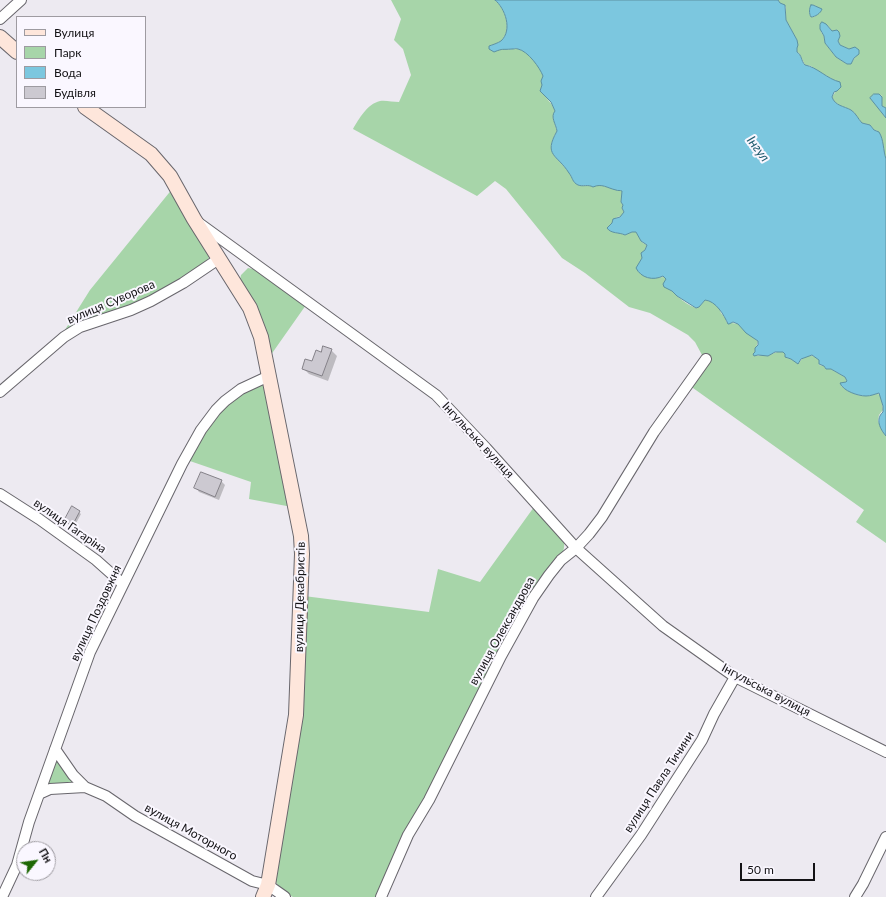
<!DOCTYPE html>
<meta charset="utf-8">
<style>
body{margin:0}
#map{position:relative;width:886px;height:897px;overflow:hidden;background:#edeaf1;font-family:Lato,sans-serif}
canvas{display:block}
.legend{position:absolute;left:16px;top:16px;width:130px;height:92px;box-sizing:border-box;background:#faf7ff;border:1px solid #9e9ba1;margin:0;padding:5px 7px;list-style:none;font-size:12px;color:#131215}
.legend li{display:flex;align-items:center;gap:8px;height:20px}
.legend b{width:20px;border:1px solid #9e9ba1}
.north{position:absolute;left:16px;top:841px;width:40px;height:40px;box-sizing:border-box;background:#faf7ff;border:1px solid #9e9ba1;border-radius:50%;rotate:60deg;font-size:11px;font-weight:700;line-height:16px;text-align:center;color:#131215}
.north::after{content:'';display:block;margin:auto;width:14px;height:18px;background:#1e6804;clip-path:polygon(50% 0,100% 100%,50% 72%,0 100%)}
.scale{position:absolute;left:740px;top:863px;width:75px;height:18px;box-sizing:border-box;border:2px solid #131215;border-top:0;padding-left:5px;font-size:12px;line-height:14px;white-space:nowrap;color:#131215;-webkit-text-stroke:3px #faf7ff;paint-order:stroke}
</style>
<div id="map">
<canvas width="886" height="897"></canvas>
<ul class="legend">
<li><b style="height:5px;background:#fee6db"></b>Вулиця</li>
<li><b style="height:11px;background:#a7d5a9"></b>Парк</li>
<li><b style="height:11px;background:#7cc7df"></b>Вода</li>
<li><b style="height:11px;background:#ccc9d1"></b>Будівля</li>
</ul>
<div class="north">Пн</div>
<div class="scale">50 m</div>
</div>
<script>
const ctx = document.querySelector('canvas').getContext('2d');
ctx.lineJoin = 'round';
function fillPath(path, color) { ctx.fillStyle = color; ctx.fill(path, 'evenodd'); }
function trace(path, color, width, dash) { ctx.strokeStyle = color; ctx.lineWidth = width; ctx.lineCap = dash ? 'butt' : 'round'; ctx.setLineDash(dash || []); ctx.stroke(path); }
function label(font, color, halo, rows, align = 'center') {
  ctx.font = font + ' Lato,sans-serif'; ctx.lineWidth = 4; ctx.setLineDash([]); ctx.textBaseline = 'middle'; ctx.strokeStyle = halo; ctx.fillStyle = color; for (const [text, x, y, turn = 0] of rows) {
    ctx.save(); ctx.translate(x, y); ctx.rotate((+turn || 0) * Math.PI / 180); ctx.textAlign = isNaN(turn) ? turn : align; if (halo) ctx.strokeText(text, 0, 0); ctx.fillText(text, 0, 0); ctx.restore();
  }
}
const green = new Path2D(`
 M391,0H495C505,8 513,30 501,41C498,43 493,45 489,46L497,50C502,47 506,50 512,49C516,49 514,48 518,49C526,50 542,67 543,75C544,81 540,87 543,93C546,99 552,102 555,111L553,118L557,131C544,153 556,156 569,172C572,177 573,182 578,185C584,187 593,184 599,185C601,185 621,190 623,191L621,202L623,205L622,208L624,212L622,216L617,217L609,227L615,233H620L625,235L632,232H636L643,243L647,245L642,256V258L637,268L640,273L649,278L664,277L666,279L665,282C673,293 683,303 696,308L699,307L705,300L711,301L719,308L721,313L726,319V322L738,324L758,341L755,352L756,356L763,355L768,356C773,353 778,351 784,352L787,358L791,359L799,363C803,355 813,353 819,360V365L824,366L826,369H831L845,377L847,381L841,386C848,391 857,396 865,396C871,396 876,392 881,395L883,410L879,415L878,421L886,436V543L856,522L864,510L686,383L700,363L702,355L695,342L688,335L650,313L629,307L585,273L562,258L506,189L495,181L477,196L353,129C359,119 367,104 380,101C385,100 393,102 399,102L411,75L403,49L394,40L401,19Z
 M778,0H886V108L882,106V97L881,95L873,101L886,118V159C882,148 883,141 876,130H874L870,125L862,123C858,119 856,113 851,110C844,106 835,106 832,97L836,91V81L817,71L811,66L805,65L799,53L797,52V40L786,20V7L780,3ZM811,5L816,6L818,14L814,17H811C809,14 809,8 811,5ZM828,26L832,31H834L840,36L838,41L840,45L849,49L856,56L852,62L847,64L836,57L825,43L824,36L821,32Z
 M173,188L210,253L208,260L203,266L149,299L63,333L90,290Z
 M248,268L253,269L306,305L268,359L240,280L241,275Z
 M263,382L292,507L249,499L251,482L187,460L204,431L226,403Z
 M534,507L564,542C566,555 554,565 546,574L379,897H293C285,893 280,888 275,881L304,596L429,612L438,569L480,582Z
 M55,755L79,783L45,789Z`);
const water = new Path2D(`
 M495,0H778L780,3L785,5L786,20L797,40L798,45L797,48V52C802,55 801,61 805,65C817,67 827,79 840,82L841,87L837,91L834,92L832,97C835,106 844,106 851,110C856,113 858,119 862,123L870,125L874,130L879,132C884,140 883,150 886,159V436C880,429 875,419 883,412V406L879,393C875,394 871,396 866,396C858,396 843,391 840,383L846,382L847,381L845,377L831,369H826L824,366L819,364V360L812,355L801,359L798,364L791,359L785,357V354L783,352H775L768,356L758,355L754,356L753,354L755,352V348L758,345V341L746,333L738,324L733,322L729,324H728C724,315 716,301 705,300L699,307L696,308L677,296L672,291L664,287L663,284L666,279L663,276C653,281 641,278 636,268L642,258L641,253L645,250L647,245L641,241L636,232H632L625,235C619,232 611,234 607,228L612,223L613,219L620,217L624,212L622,208L623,205L621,202L622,191C620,190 618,191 616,190C607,188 602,183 593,187C588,184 583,187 578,185C572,182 573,178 569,173C557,154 543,156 557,131C556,124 550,117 555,111L551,102L540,91L542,85L541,81L543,76C540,68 528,51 518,49C514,48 516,49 512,49C501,50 504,48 494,52L489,49V46C492,45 498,43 501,41C513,30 505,8 495,0Z
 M811,5H813L822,9C821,13 815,17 811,17C809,14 809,8 811,5Z
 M822,22L826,24L832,31L837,30L839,32L840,36L838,41L840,45L849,49L855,47L859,50V54L854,58L851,64H847L836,57L825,43L824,36L820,29V25Z
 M874,94H879L882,97V106L886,108V118L870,98Z`);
const shadow = new Path2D(`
 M331,350L337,356L328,381L309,374L303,368L313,362L322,353Z
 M221,481L225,485L219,500L199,492L196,488Z
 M73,508L81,514L74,527L65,521Z`);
const building = new Path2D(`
 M323,346L332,349L322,376L302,369L305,359L312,361L316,350L321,352Z
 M201,472L222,480L215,497L194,488Z
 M72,506L80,511L72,526L64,521Z`);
const street = new Path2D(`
 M0,19L21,0
 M199,223L436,395L486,448L576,548L663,626L735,677L886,752
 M0,392L64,337L80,327L131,310L151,301L183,283L220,258
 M0,494L39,519L96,560L123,584
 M55,749L73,775L85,787L106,796L135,816L252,881L268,885L285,897
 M39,794L50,789L85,787
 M2,897L17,865L29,822L90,652L182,464L201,430L216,410L225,401L241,389L269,376
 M381,897L408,835L429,800L501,656L533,598L549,575L561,560L576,548L589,534L602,517L654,432L706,359
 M596,897L641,835L702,740L714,714L735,677
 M855,897L863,884L886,837`);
const secondary = new Path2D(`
 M0,37L17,52
 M85,107L151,154L170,176L194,219L250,308L261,337L301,536L302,554L296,715L268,885L263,897`);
const streetNames = [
 ["вулиця Суворова",111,302,-23],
 ["Інгульська вулиця",478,440,47],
 ["вулиця Гагаріна",70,526,35],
 ["вулиця Декабристів",300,597,-89],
 ["вулиця Поздовжня",96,613,-65],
 ["вулиця Олександрова",502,631,-61],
 ["Інгульська вулиця",766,690,28],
 ["вулиця Павла Тичини",659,782,-57],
 ["вулиця Моторного",191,832,29]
];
const waterNames = [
 ["Інгул",758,149,53]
];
fillPath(green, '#a7d5a9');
fillPath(water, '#7cc7df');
trace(water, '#5c91a2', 1);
fillPath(shadow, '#0003');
fillPath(building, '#ccc9d1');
trace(building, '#848188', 1);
trace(street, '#68666c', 12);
trace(secondary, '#68666c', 16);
trace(street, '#fff', 10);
trace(secondary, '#fee6db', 14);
label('12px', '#131215', '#faf7ff', streetNames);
label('italic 13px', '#205c6e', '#faf7ff', waterNames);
</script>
